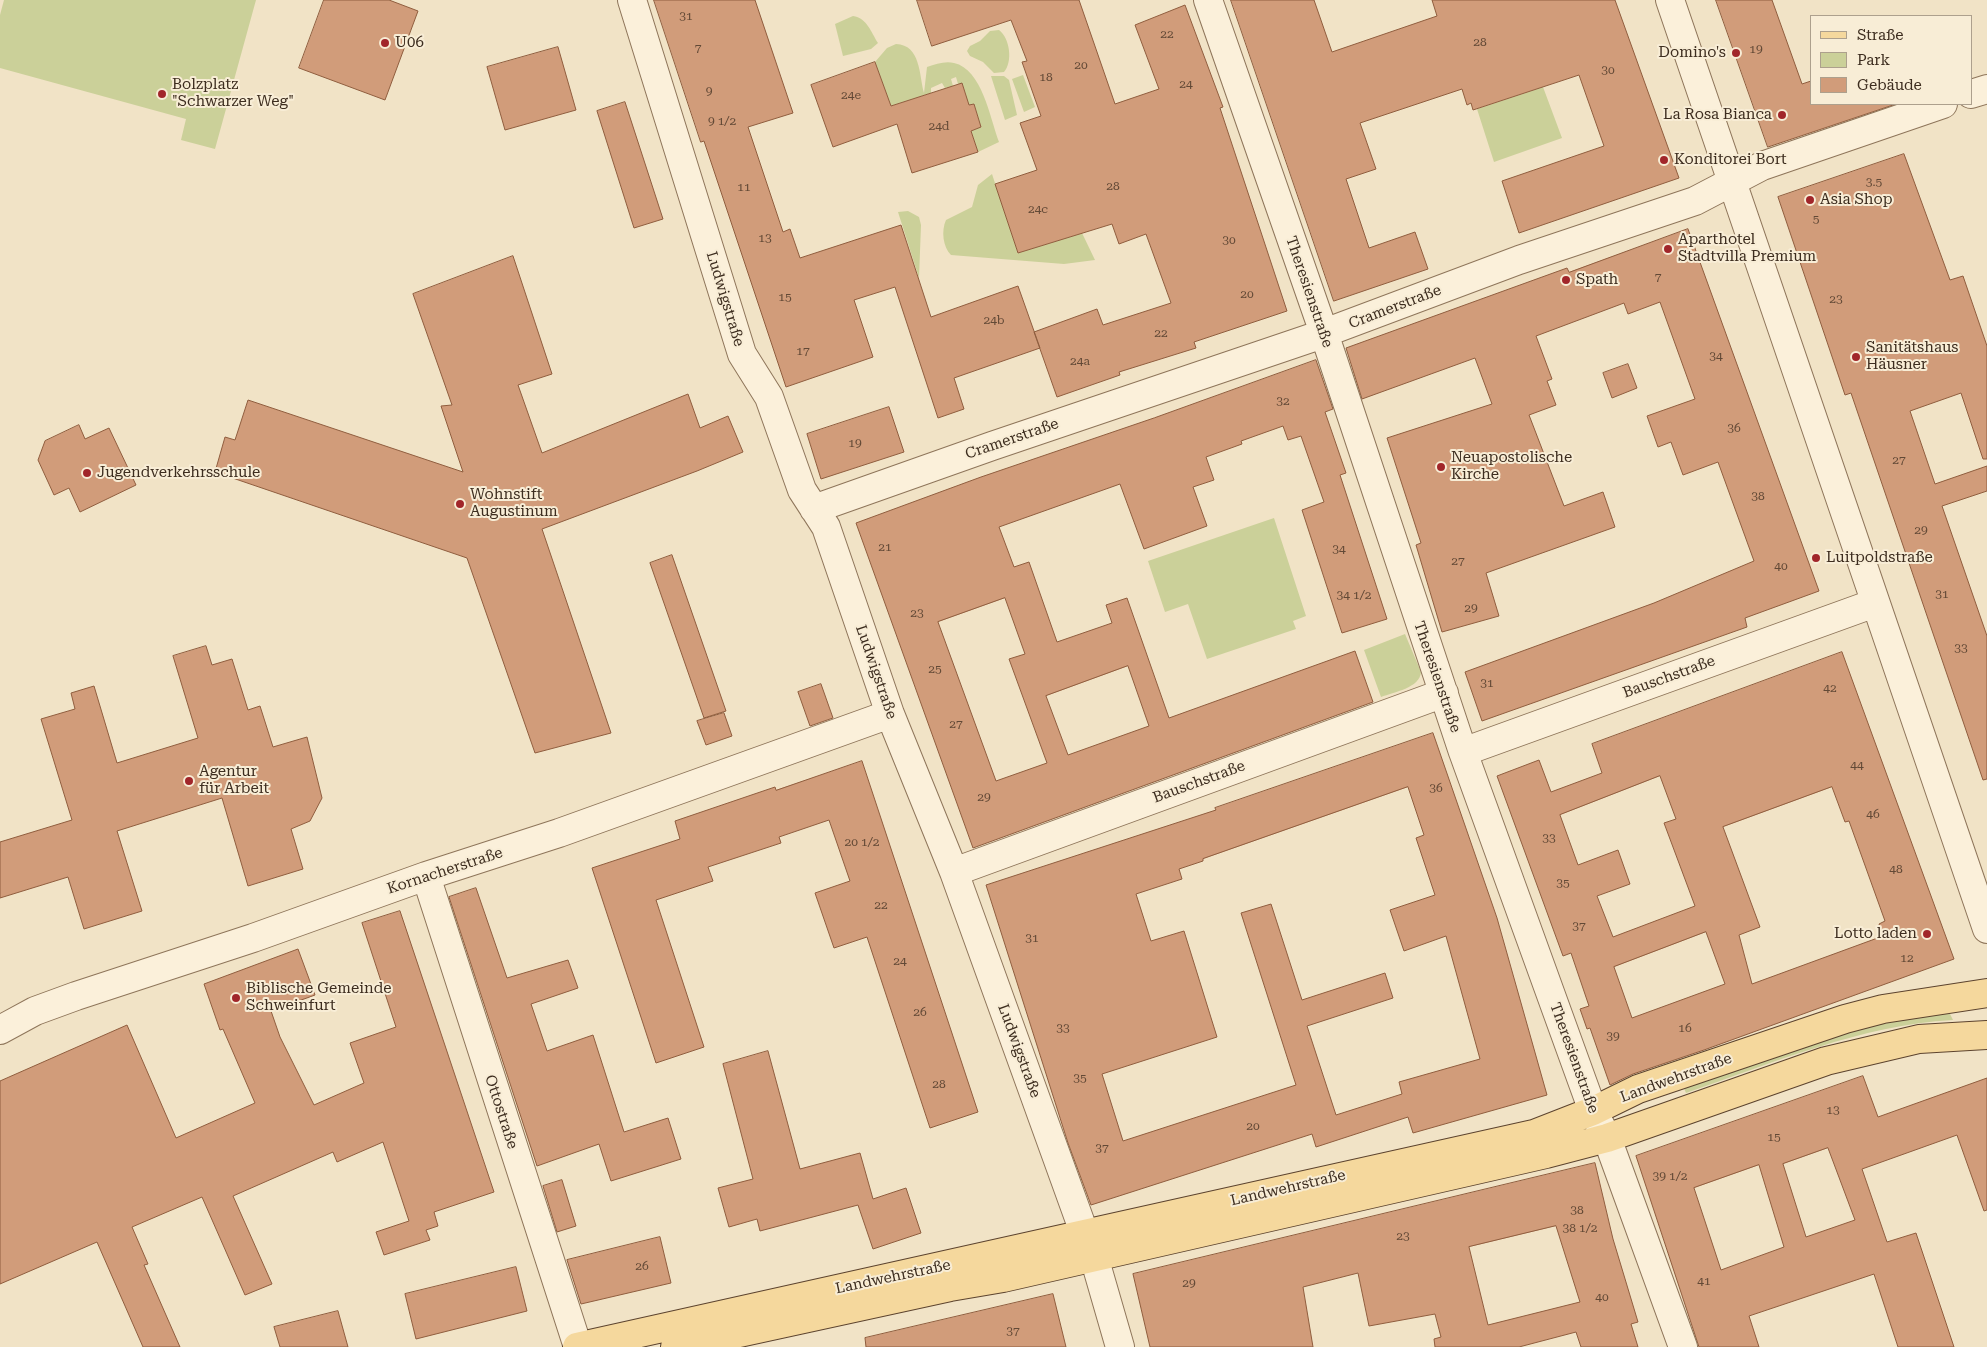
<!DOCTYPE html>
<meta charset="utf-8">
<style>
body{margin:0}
#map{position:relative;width:1987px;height:1347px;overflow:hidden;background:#f1e3c6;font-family:"Roboto Serif",serif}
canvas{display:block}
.legend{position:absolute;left:1810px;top:15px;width:162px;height:90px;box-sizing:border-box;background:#f8edd6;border:1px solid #ada08d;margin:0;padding:6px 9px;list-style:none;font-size:15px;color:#3d2d1f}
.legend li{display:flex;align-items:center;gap:10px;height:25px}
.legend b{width:25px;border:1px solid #ada08d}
</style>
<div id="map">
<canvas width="1987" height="1347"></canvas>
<ul class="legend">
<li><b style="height:6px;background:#f5d89d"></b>Straße</li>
<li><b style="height:14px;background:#cbd099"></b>Park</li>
<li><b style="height:14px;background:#d19c7a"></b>Gebäude</li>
</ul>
</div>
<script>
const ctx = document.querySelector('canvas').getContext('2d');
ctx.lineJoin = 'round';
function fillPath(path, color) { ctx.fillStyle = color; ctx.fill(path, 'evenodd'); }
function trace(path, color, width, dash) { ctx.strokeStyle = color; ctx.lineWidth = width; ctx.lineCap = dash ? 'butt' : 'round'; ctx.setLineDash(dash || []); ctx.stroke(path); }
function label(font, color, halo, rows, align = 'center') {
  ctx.font = font + ' "Roboto Serif",serif'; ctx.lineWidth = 4; ctx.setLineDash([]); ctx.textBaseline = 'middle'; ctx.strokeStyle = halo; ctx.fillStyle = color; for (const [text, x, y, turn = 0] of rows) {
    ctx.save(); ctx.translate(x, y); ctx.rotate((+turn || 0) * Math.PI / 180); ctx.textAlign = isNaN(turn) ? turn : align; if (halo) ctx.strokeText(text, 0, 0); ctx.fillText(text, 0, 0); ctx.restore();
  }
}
const green = new Path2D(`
 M4,0H256L215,149L181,140L186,119L0,68V15Z
 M853,16C867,18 871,32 878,43L871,49L843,56L835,24Z
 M999,30C1010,38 1013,62 1004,72L994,73L983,62L970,56L967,51L970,46L980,41L990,31Z
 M896,44C921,45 919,75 924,93L927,67C936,64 945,61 954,63C982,69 990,118 999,142L978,152L971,131L981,127L974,104L966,106V95L962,84H958L956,77L951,79L953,86L945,88L942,83L931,88V93L891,106L875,62L887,48Z
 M1023,75L1035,107L1024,112L1012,79Z
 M991,76H1004L1009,80L1017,115L1005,120Z
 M1543,87L1562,138L1494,162L1477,109Z
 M992,174L1018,253L1082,233L1095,260L1064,264L951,255C943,247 941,231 946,220L972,207L978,185Z
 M908,211L919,217L921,225L919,278L898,212Z
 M1274,518L1306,616L1293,621L1296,629L1207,659L1188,604L1165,612L1148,561Z
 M1405,634L1421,672C1420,688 1394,692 1381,697L1364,650Z
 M1949,1012L1953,1020C1861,1025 1773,1063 1686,1093L1683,1086L1865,1027Z`);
const building = new Path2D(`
 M324,0H389L418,11L385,100L299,68Z
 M654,0H755L793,113L748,127L783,232L790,229L800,258L901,225L931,317L1018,286L1040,348L954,378L964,409L938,418L895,287L854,300L873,357L786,387L704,141L701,142Z
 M917,0H1079L1115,104L1159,89L1135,25L1185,5L1223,107L1220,108L1287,311L1194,342L1196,348L1119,372L1120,375L1057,397L1034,332L1097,309L1103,325L1171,303L1146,234L1119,244L1112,224L1018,253L995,184L1037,170L1020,123L1041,116L1022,62L1027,61L1011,20L932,46Z
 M1231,0H1314L1332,52L1437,16L1432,0H1615L1679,178L1519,233L1502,181L1604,146L1579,75L1473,110L1471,103L1467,105L1462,89L1360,123L1376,169L1346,179L1369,248L1415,232L1428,269L1334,301Z
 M1716,0H1772L1802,84L1811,81V104H1896L1768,147Z
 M558,47L576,110L505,130L487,67Z
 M875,62L891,106L962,83L969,105L974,104L981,127L971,131L978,152L912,173L897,124L833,147L811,85Z
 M625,102L663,219L634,228L597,111Z
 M1904,154L1950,280L1963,276L1987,346V459H1983L1961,393L1910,411L1935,484L1987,466V491L1942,506L1987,636V779L1983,780L1851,393L1845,395L1778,197Z
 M1688,229L1819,591L1745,618L1747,627L1482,721L1465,672L1654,603L1754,561L1718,462L1683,475L1671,442L1658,447L1647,416L1695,399L1660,302L1628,314L1624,303L1536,336L1552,379L1547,381L1556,405L1529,415L1564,506L1603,492L1615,527L1486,573L1499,616L1442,632L1416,545L1421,543L1387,438L1492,404L1475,358L1362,399L1346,348L1567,268L1569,272Z
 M513,256L552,374L518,385L542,453L688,394L700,428L728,416L743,452L697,471L542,529L611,733L535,753L467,558L215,472L225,437L235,440L248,400L463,472L441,406L452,405L413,294Z
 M1316,360L1333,409L1325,412L1346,473L1340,475L1387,619L1342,633L1302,510L1324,502L1301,436L1288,440L1283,426L1241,441L1242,444L1206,457L1214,480L1193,487L1207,526L1144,549L1120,484L999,527L1014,567L1029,562L1057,642L1112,623L1106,605L1127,598L1169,718L1355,651L1373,702L973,848L856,523L981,477L1154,418ZM1005,598L1025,654L1009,659L1047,763L996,781L938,622ZM1128,666L1149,726L1068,755L1046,696Z
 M1628,364L1637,388L1612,398L1603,373Z
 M889,407L904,452L821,479L807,434Z
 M79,425L85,439L109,428L136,485L80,512L69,488L54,495L38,460L45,441Z
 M672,555L726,711L704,718L650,563Z
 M206,646L212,665L232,659L248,710L260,706L273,747L307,737L322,798L310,821L291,829L303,869L248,886L222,798L117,831L142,911L84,929L68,877L0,898V842L72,820L41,719L75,709L71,693L94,686L117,763L198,738L173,656Z
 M1842,652L1954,959L1704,1050L1633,1074L1610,1085L1590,1028L1587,1029L1580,1009L1589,1006L1571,953L1563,956L1497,776L1539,760L1551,792L1602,773L1592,744ZM1660,776L1676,819L1664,823L1695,906L1613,937L1597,896L1630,884L1618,850L1578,865L1560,815ZM1832,787L1845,822L1849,821L1885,921L1879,924L1883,936L1752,984L1739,935L1760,927L1723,827ZM1706,932L1725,984L1632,1018L1614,967Z
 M821,684L833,718L810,726L798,692Z
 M724,713L732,736L706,745L697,721Z
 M1433,733L1497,918L1547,1095L1413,1133L1408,1117L1316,1147L1312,1134L1091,1205L1068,1143L986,885L1216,810L1215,808ZM1408,787L1424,835L1416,838L1435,895L1390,910L1404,951L1446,936L1480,1059L1399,1082L1402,1094L1336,1115L1307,1026L1393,998L1385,973L1302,1000L1271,904L1241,913L1296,1085L1123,1141L1102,1074L1217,1037L1184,931L1151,941L1136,894L1182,879L1179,869L1203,861V859Z
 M862,761L978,1112L930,1128L867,937L834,948L815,893L850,881L829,820L779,837L781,843L708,867L713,881L656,900L704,1047L656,1063L592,868L680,839L675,821L775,787L776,790Z
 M476,888L507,978L568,960L578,988L531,1004L547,1051L593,1035L624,1132L668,1118L681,1159L611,1181L599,1144L537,1166L449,897Z
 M400,911L494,1192L434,1212L438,1226L426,1230L430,1240L384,1255L376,1232L409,1221L383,1142L337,1162L333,1152L233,1196L272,1284L245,1295L202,1197L132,1227L148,1264L144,1265L180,1347H143L97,1242L0,1284V1081L127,1025L176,1138L255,1103L223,1029L220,1030L204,984L298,949L315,995L271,1011L280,1037L314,1105L364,1083L350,1043L396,1027L362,923Z
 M768,1051L800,1169L860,1153L873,1199L906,1188L921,1233L873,1249L858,1205L760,1231L757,1219L729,1227L718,1188L753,1179L723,1064Z
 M1863,1076L1878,1117L1987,1078V1210L1984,1211L1957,1135L1862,1169L1887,1242L1916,1233L1954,1347H1898L1874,1274L1749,1316L1759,1347H1699L1636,1156ZM1828,1148L1855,1220L1806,1237L1783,1164ZM1759,1165L1784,1247L1721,1270L1694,1188Z
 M1595,1163L1613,1239L1638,1322L1631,1324L1638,1347H1581L1576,1332L1519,1347H1435L1434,1339L1441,1337L1435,1314L1369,1326L1358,1273L1303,1287L1313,1347H1150L1133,1274ZM1556,1226L1580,1302L1488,1325L1469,1247Z
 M562,1180L576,1226L557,1232L543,1186Z
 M660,1237L671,1283L581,1304L567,1260Z
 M516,1267L527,1311L416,1339L405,1294Z
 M1053,1294L1066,1347H866L865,1338Z
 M338,1311L348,1347H280L274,1327Z`);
const minor = new Path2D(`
 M632,0L742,354L769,397L802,490L826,527L890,714L954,872L1085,1235L1094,1257L1120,1347
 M1208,0L1324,333L1463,752L1593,1111L1607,1138L1683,1347
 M1670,0L1987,929
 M1971,94L1987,89
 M814,509L992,446L1311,338L1519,260L1695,201L1762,166L1943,104
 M1463,752L1875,603
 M954,872L1444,693
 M426,876L578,1347
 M0,1030L35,1011L76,996L253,938L426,876L559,833L890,714`);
const primary = new Path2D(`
 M577,1347L1534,1134L1593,1111L1638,1089L1845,1019L1883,1009L1987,993
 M675,1347L950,1287L1003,1278L1546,1154L1607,1138L1826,1061L1919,1039L1987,1035`);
const markers = [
 [385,43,5,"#a1262a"],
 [1736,53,5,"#a1262a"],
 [162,94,5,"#a1262a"],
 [1782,115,5,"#a1262a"],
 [1664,160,5,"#a1262a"],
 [1810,200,5,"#a1262a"],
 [1668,249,5,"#a1262a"],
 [1566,280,5,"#a1262a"],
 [1856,357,5,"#a1262a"],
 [1441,467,5,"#a1262a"],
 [87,473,5,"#a1262a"],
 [460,504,5,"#a1262a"],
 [1816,558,5,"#a1262a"],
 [189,781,5,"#a1262a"],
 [1927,934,5,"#a1262a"],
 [236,998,5,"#a1262a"]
];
const numberNames = [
 ["31",686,16],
 ["22",1167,34],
 ["28",1480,42],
 ["7",698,48],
 ["19",1756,49],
 ["20",1081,65],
 ["30",1608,70],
 ["18",1046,77],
 ["24",1186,84],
 ["9",709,91],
 ["24e",851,95],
 ["9 1/2",722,121],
 ["24d",939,126],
 ["3.5",1874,182],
 ["28",1113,186],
 ["11",744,187],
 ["24c",1038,209],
 ["5",1816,219],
 ["13",765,238],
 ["30",1229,240],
 ["7",1658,277],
 ["20",1247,294],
 ["15",785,297],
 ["23",1836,299],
 ["24b",994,320],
 ["22",1161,333],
 ["17",803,351],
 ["34",1716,356],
 ["24a",1080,361],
 ["32",1283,401],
 ["36",1734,428],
 ["19",855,443],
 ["27",1899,460],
 ["38",1758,496],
 ["29",1921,530],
 ["21",885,547],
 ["34",1339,549],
 ["27",1458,561],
 ["40",1781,566],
 ["31",1942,594],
 ["34 1/2",1354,595],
 ["29",1471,608],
 ["23",917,613],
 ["33",1961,648],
 ["25",935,669],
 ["31",1487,683],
 ["42",1830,688],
 ["27",956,724],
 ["44",1857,765],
 ["36",1436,788],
 ["29",984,797],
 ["46",1873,814],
 ["33",1549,838],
 ["20 1/2",862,842],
 ["48",1896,869],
 ["35",1563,883],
 ["22",881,905],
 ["37",1579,926],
 ["31",1032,938],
 ["12",1907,958],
 ["24",900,961],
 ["26",920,1012],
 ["33",1063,1028],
 ["16",1685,1028],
 ["39",1613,1036],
 ["35",1080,1078],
 ["28",939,1084],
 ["13",1833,1110],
 ["20",1253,1126],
 ["15",1774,1137],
 ["37",1102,1148],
 ["39 1/2",1670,1176],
 ["38",1577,1210],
 ["38 1/2",1580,1228],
 ["23",1403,1236],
 ["26",642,1266],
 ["41",1704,1281],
 ["29",1189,1283],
 ["40",1602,1297],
 ["37",1013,1331]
];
const poiNames = [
 ["U06",395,43],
 ["Domino's",1726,53,"right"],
 ["Bolzplatz",172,85],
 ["\"Schwarzer Weg\"",172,102],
 ["La Rosa Bianca",1772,115,"right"],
 ["Konditorei Bort",1674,160],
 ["Asia Shop",1820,200],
 ["Aparthotel",1678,240],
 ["Stadtvilla Premium",1678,257],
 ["Spath",1576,280],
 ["Sanitätshaus",1866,348],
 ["Häusner",1866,365],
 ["Neuapostolische",1451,458],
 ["Kirche",1451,475],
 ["Jugendverkehrsschule",97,473],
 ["Wohnstift",470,495],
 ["Augustinum",470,512],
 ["Luitpoldstraße",1826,558],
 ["Agentur",199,772],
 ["für Arbeit",199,789],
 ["Lotto laden",1917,934,"right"],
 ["Biblische Gemeinde",246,989],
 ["Schweinfurt",246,1006]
];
const streetNames = [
 ["Theresienstraße",1309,292,71],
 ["Ludwigstraße",725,299,73],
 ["Cramerstraße",1395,307,-21],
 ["Cramerstraße",1012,439,-19],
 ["Ludwigstraße",876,672,71],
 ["Theresienstraße",1437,677,71],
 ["Bauschstraße",1669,677,-20],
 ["Bauschstraße",1199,782,-20],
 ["Kornacherstraße",445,871,-18],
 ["Ludwigstraße",1019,1051,70],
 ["Theresienstraße",1574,1058,70],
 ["Landwehrstraße",1676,1078,-20],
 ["Ottostraße",501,1112,72],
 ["Landwehrstraße",1288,1188,-13],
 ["Landwehrstraße",893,1277,-12]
];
fillPath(green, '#cbd099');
fillPath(building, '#d19c7a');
trace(building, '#8f5d3e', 1);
trace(minor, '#8e755a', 30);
trace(primary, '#5c432e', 30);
trace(minor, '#fbf0da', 28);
trace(primary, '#f5d89d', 28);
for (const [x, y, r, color] of markers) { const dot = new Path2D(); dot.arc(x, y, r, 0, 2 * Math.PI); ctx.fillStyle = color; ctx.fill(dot); trace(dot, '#f8edd6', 2); }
label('12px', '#624936', null, numberNames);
label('15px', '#3d2d1f', '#f8edd6', poiNames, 'left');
label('15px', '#3d2d1f', '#f8edd6', streetNames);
</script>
